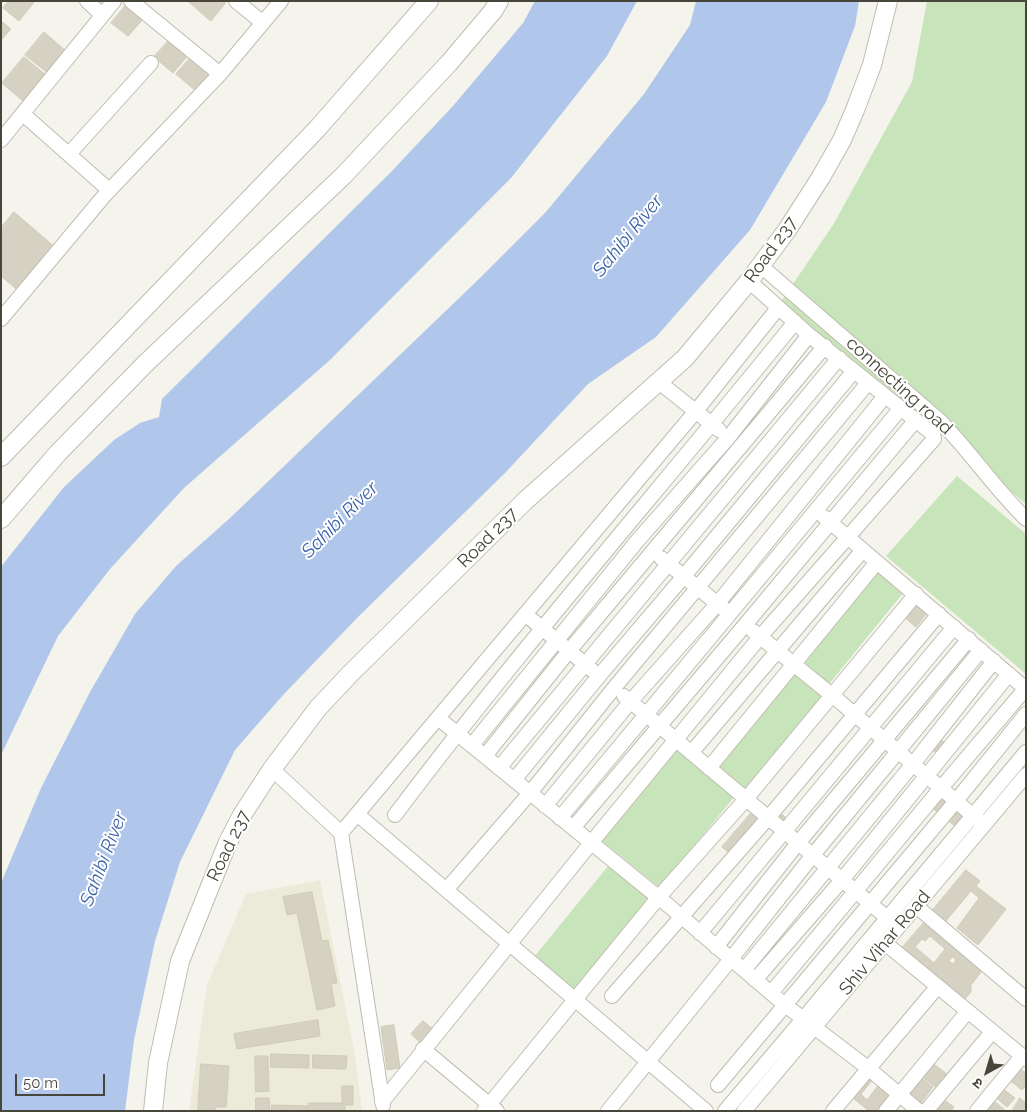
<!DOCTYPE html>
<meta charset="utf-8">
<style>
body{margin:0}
#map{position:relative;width:1027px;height:1112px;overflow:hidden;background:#f4f4ec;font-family:Raleway,"Noto Sans Devanagari",sans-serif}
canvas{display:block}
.frame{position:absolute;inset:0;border:2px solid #48463a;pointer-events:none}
.north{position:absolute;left:962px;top:1047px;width:50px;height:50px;-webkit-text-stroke:4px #fff;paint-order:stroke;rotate:219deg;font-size:14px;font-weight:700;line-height:20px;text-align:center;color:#48463a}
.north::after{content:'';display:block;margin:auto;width:18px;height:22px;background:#48463a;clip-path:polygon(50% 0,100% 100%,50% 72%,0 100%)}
.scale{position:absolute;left:15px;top:1074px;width:90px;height:22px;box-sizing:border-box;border:2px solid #48463a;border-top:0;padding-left:6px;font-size:15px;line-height:18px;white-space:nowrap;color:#48463a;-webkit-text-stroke:4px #fff;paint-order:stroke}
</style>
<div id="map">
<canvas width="1027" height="1112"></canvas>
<div class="frame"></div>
<div class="north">उ</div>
<div class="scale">50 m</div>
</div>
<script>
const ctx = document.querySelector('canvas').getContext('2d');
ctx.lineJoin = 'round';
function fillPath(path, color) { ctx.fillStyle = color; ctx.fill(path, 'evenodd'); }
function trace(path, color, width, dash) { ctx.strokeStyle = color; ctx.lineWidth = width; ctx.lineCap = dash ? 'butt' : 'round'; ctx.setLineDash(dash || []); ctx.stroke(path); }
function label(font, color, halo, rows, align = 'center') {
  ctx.font = font + ' Raleway,sans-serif'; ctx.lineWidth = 4; ctx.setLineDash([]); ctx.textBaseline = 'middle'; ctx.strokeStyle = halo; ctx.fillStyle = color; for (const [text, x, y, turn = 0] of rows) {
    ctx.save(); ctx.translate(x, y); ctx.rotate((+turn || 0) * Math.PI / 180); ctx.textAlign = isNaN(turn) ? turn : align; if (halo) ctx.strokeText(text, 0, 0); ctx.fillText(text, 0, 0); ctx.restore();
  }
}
const education = new Path2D(`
 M320,880L355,1055L362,1111H189L207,985L246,894Z`);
const green = new Path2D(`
 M927,1H1026V504L780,303L833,225L912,82Z
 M957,476L1026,534V674L886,556Z
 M875,569L904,592L829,684L800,661Z
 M795,670L824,694L746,789L718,766Z
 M676,749L734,797L660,888L601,840Z
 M609,865L649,897L574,989L534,957Z`);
const water = new Path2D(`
 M535,1H637L607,56L511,178L330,360L184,488L110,569L58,636L1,755V567L4,563L64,487L114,440L140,423L159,417L162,399L390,173L453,106L523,23Z
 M696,1H859L855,26L826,102L750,230L656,337L588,384L505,473L358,617L284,694L235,750L180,862L155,941L134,1040L125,1111H1V883L41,788L90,692L135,614L176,566L229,519L480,278L545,213L644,94L690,25Z`);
const building = new Path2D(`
 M9,1H35L19,21L3,8Z
 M188,1H227L211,21Z
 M127,4L144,18L128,36L111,23Z
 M1,21L11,29L1,40Z
 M44,32L67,52L49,74L25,55Z
 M171,38L190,53L173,73L154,57Z
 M24,57L46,75L24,102L2,83Z
 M191,57L211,73L196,91L176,74Z
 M14,212L56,248L20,292L1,276V228Z
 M915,605L927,613L916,627L905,618Z
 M939,738L950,747L942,757L930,748Z
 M940,796L950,804L941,815L931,807Z
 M955,807L966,816L956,827L945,818Z
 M752,812L763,821L733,856L722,847Z
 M779,812L790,821L785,828L773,818Z
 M966,870L980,881L976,886L1006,909L978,945L957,928L979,898L971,891L945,922L932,911Z
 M312,892L322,941L328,940L337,983L331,984L335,1006L317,1010L297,913L287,915L283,897Z
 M927,919L982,971L971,985V992L964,1000L902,948ZM930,936L945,949L934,963L915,947L922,939L925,941ZM953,957L956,960L953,964L949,961Z
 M318,1020L320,1036L237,1049L234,1034Z
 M423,1021L434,1030L422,1044L411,1034Z
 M394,1025L400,1068L387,1070L381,1027Z
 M271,1054L309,1055V1068L271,1067Z
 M313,1055L347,1056L346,1069L313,1068Z
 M255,1056H268L269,1091L256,1092Z
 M931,1062L952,1078L941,1091L921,1076Z
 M201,1064L229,1066L226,1107H216L215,1111H198Z
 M1018,1067L1026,1073V1085L1022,1090L1008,1079Z
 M866,1072L874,1078L861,1094L867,1100L880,1083L893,1094L880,1111H869L848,1094Z
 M919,1076L933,1087L920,1104L906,1093Z
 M342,1086H353V1105H345V1111H308V1103H342Z
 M1002,1088L1015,1098L1007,1107L995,1097Z
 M940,1097L954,1107L951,1111H929Z
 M256,1098H269L270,1111H256Z
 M1020,1098L1026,1103V1111H1012Z
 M993,1100L1005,1110L1004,1111H985Z
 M272,1105L307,1106V1111H272Z`);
const minor = new Path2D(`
 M87,1L102,15
 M131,1L220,74
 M236,1L263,23
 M23,114L109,190
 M1,140L114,1
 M69,154L151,63
 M761,266L939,420C970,451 994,488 1026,519
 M1,319L104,196L220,74L281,1
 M659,382L719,430
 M824,517L1026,689
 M661,558L724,609
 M525,614L592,670
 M753,631L839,701L984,825
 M624,696L898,927
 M438,718L669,906L785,1005L868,1068L919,1111
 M472,745L638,540L728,438L809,335
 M691,753L863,550
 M485,756L569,651L825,346
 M499,768L839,358
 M709,768L877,562
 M272,769L341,833L383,1105
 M514,780L599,676L684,576L854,371
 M545,806L630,702L718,603L885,396
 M357,814L706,1111
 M395,815C522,646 662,487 795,322
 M560,818L901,408
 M573,828L745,625L915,421
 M341,833L696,411L778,308
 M446,890L530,793L614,688L868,383
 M916,906L1026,999
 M700,933L954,627
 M885,943L1026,1059
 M716,947L798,843L969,639
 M744,970L913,764L994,661
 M755,980L842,880L1009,674
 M771,993L941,788L1026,688
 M612,996L768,818L939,614
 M423,1049L497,1111
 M718,1085L956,801L1026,714
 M382,1102L591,843L760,637L934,439L933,434L809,335L749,281
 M484,1111L658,898L746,799L916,594
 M608,1111L731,959L813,855L981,650
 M725,1111L804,1018L1026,752
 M744,1111L1026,775
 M833,1111L938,986
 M886,1111L968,1011
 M926,1111L992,1032
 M977,1111L1022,1056`);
const tertiary = new Path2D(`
 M1,457L317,129L429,1
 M1,519L58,453L146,363L344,175L449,63L493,11L499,1
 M153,1111L158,1063L180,961L228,842L242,815L272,769L318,708L350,674L526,500L685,358L749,281L787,230L821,177L842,140L855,110L872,65L888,1`);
const streetNames = [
 ["Road 237",771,250,-54],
 ["connecting road",899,386,42],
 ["Road 237",488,538,-45],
 ["Road 237",229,846,-64],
 ["Shiv Vihar Road",885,943,-50]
];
const waterNames = [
 ["Sahibi River",628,236,-51],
 ["Sahibi River",340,520,-45],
 ["Sahibi River",104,859,-69]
];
fillPath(education, '#ecead8');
fillPath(green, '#c8e4ba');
fillPath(water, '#b0c6ea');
fillPath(building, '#d5d2c3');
trace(building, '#cfcbb7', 1);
trace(minor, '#bfbdb0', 16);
trace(tertiary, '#bfbdb0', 20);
trace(minor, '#fff', 14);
trace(tertiary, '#fff', 18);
label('18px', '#48463a', '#fff', streetNames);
label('italic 19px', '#3e65aa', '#fff', waterNames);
</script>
